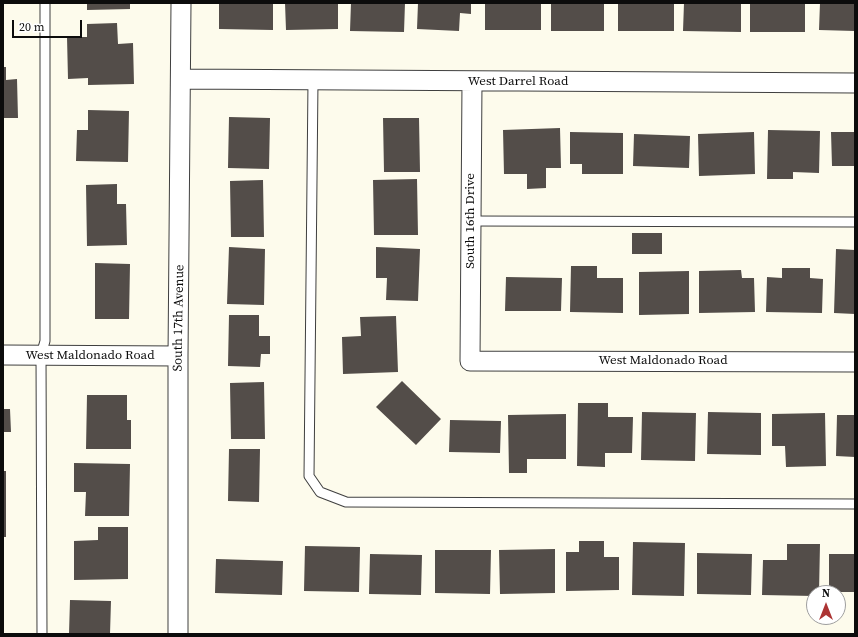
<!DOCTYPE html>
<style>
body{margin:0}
#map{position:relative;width:858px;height:637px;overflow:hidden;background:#fdfbec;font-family:"Source Serif 4",serif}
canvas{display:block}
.frame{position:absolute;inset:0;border:4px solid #0c0c0c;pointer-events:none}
.north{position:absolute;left:806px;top:585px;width:40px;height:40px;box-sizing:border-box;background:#fff;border:1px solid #9e9e9e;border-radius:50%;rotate:0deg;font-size:11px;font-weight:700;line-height:16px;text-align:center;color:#0c0c0c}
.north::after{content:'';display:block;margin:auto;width:14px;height:18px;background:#ac3433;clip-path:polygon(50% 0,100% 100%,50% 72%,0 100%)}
.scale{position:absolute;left:12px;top:20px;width:70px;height:18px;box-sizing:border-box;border:2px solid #0c0c0c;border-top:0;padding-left:5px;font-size:12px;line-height:14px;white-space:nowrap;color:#0c0c0c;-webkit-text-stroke:3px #fff;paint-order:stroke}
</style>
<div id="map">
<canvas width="858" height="637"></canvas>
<div class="frame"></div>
<div class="north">N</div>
<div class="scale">20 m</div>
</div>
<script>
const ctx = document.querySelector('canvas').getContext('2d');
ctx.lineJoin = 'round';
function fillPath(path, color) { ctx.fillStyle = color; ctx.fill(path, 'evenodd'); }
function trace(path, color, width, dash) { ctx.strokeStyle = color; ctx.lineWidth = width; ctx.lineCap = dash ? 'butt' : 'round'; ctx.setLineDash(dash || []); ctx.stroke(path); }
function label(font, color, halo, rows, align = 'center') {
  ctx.font = font + ' "Source Serif 4",serif'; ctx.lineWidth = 4; ctx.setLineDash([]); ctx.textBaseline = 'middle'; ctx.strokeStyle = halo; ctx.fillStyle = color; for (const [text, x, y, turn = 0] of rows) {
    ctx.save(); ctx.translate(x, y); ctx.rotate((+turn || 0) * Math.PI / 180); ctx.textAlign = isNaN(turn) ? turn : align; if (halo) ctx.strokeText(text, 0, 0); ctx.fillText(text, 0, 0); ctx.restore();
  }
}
const building = new Path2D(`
 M87,3H130V9L87,10Z
 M219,3H273V30L219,29Z
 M285,3H338V29L286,30Z
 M351,3H405L404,32L350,31Z
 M418,3H471V14L460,13L459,31L417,29Z
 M485,3H541V30H485Z
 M551,3H604V31H551Z
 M618,3H674V31H618Z
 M684,3H741V32L683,31Z
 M750,3H805V32H750Z
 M820,3H855V31L819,30Z
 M117,23L118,44L133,43L134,84L88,85V78L68,79L67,37H87V24Z
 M3,67H6V80L17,79L18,118H3Z
 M88,110L129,111L128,162L76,161L77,130H88Z
 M229,117L270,118L269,169L228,168Z
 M383,118H419L420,172H384Z
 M560,128L561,168H546V188L527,189V174H504L503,130Z
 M768,130L820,131L819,173L793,172V179H767Z
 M570,132L623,133V174H582V164H570Z
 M754,132L755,174L699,176L698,134Z
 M831,132H855V166H832Z
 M634,134L690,136L689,168L633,166Z
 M417,179L418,235H374L373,180Z
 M263,180L264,237H231L230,181Z
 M117,184V204H126L127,245L87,246L86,185Z
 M632,233H662V254H632Z
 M229,247L265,249L264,305L227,304Z
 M376,247L420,249L418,301L386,300L387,278H376Z
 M836,249L855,250V314L834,313Z
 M95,263L130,264L129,319H95Z
 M571,266H597V278H623V313L570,312Z
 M782,268H810V278L823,279L822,313L766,312L767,277L782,278Z
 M741,270L742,278H754L755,312L699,313V271Z
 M689,271V314L639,315V272Z
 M506,277L562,278L561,311H505Z
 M229,315H259V336H270V354H261L260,367L228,366Z
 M396,316L398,372L343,374L342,337L361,336L360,317Z
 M402,381L441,419L416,445L376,407Z
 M264,382L265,439H231L230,383Z
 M87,395H127V420H131V449H86Z
 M578,403H608V417H633L632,453H605V467L577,466Z
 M3,409H10L11,432H3Z
 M642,412L696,413L695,461L641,460Z
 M708,412L761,413V455L707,454Z
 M825,413L826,466L786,467L785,446H772V414Z
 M566,414V459H527V473H509L508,415Z
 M837,415H855V457L836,456Z
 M450,420L501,421L500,453L449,452Z
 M229,449H260L259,502L228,501Z
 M74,463L130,464L129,516H85L86,492H74Z
 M3,471H6V537H3Z
 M98,527H128V579L74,580V541L98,540Z
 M579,541H604V557H619V590L566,591V552H579Z
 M633,542L685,543L684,596L632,595Z
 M787,544H820L819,593H814V596L762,595L763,560H787Z
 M305,546L360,547L359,592L304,591Z
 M555,549V593L500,594L499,550Z
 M435,550H491L490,594L435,593Z
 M697,553L752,554L751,595L697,594Z
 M370,554L422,555L421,595L369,594Z
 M829,554H855V592H829Z
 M216,559L283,561L282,595L215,593Z
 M70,600L111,601L110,634H69Z`);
const service = new Path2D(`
 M313,81L309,476L320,492L346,502L855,504
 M471,221L855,222
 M42,634L41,355L45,341V3`);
const minor = new Path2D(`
 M182,79L855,83
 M472,82L470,361L855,362
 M3,355L178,356
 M178,634V356L181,3`);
const streetNames = [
 ["West Darrel Road",518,82],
 ["South 16th Drive",471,221,-90],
 ["South 17th Avenue",179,318,-89],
 ["West Maldonado Road",90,356],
 ["West Maldonado Road",663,361]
];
fillPath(building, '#534d49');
trace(service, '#3f3f3f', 11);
trace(minor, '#3f3f3f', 21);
trace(service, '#fff', 9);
trace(minor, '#fff', 19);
label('13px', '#0c0c0c', '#fff', streetNames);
</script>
